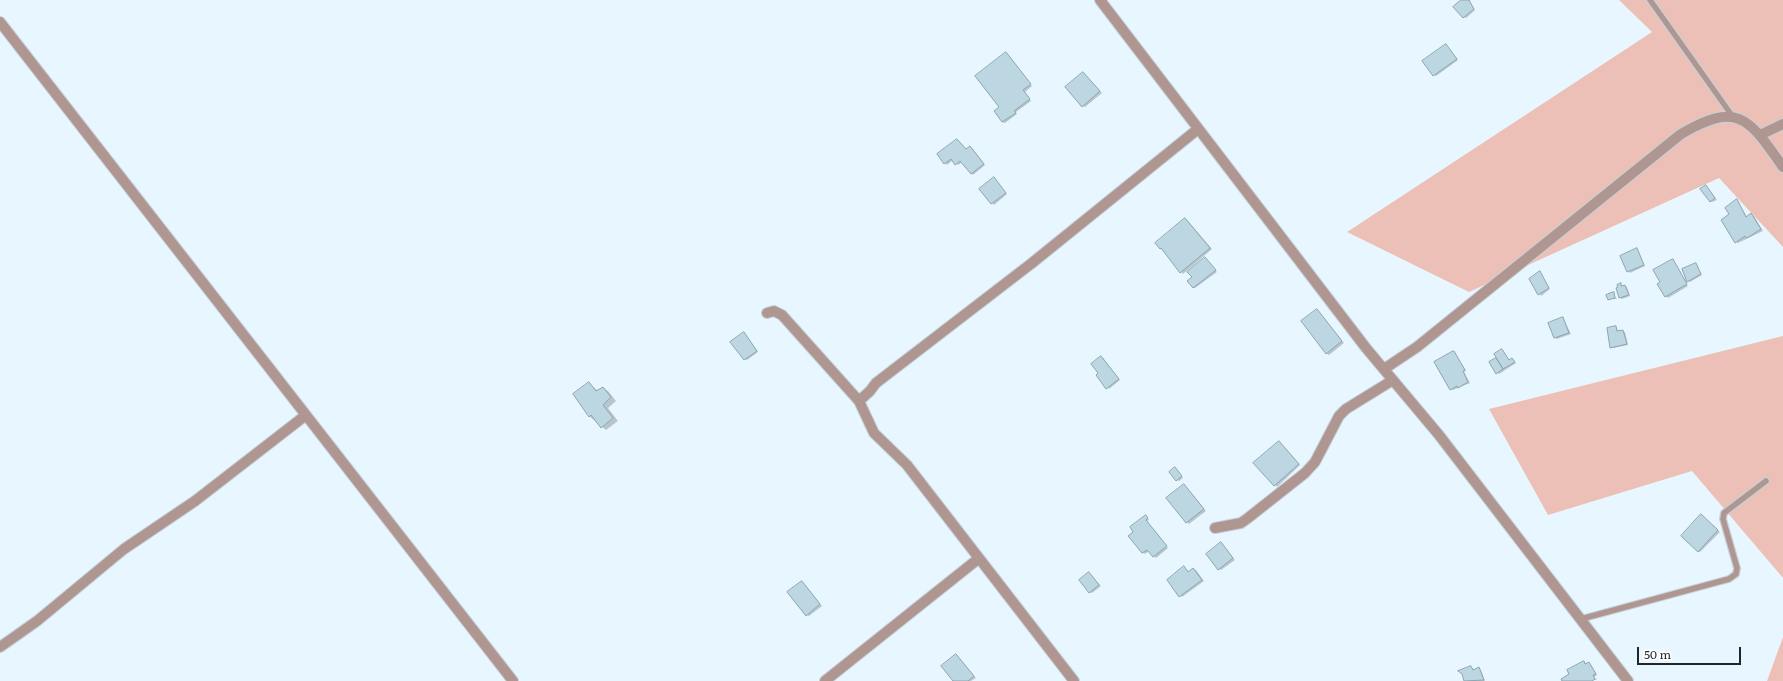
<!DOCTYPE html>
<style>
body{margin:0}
#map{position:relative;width:1783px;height:681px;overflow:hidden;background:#e8f7ff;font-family:Literata,serif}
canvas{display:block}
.scale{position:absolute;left:1637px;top:647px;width:104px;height:18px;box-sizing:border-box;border:2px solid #1e272c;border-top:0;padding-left:5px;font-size:12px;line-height:14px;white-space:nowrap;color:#1e272c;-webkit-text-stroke:3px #fff;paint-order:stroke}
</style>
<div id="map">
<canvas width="1783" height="681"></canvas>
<div class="scale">50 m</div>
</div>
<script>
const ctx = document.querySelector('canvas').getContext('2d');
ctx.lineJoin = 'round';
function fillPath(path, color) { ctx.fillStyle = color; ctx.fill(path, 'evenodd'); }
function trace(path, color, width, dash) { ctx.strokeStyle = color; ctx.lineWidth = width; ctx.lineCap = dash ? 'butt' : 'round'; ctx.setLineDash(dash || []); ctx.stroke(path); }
const green = new Path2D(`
 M1619,0H1783V247L1719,178L1469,292L1347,232L1652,32Z
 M1783,336V578L1692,471L1548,515L1489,409Z
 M1783,637V681H1767Z`);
const shadow = new Path2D(`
 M1463,0H1469L1475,10L1466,18L1464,17Z
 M1446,45L1458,60L1436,76L1434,75Z
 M1008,55L1032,86L1025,92L1031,101L1016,112L1017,114L1005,123L1002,122L1000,108Z
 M1083,73L1102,93L1085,107L1083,106Z
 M957,140L967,150L970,147L972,148L985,165L973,175L962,162L958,165L953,160L947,165L938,155Z
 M994,178L1007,194L994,205L980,189Z
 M1706,186L1708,188L1717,200L1712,202L1710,201Z
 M1737,201L1747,217L1751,215L1754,216L1763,231L1738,243L1736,242L1731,215Z
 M1187,220L1212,249L1183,274L1156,243Z
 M1637,249L1645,266L1630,273L1622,256Z
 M1205,258L1217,272L1195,288L1193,287V277Z
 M1673,260L1688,286L1668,298L1665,296L1661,282Z
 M1696,264L1702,275L1690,282L1688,281Z
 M1540,273L1550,289L1541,296L1530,279Z
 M1618,286L1627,287L1630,296L1622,299L1619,297Z
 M1613,294L1617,299H1608Z
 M1317,310L1344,343L1329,355L1326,353Z
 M1563,318L1571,334L1557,339L1555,338L1550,323Z
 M1616,327L1619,332H1625L1628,345L1613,348L1610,347Z
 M744,333L758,352L747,360L744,359Z
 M1502,350L1510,361L1512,359L1516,363L1499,374L1490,363L1497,358Z
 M1454,352L1466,371L1464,372L1470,383L1453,390L1451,389Z
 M1103,358L1120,380L1109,389L1099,373Z
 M589,383L598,391L603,388L608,391L616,401L608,408L618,421L606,430L589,416Z
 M1281,444L1300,465L1277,487L1275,485Z
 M1177,470L1183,478L1179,481L1177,480Z
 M1184,485L1206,511L1189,524L1187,522Z
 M1146,516L1149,520L1147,521L1168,548L1156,558L1149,551L1145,554L1143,553L1129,536Z
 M1703,517L1720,532L1700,552L1698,551Z
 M1221,543L1235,560L1221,570L1219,569Z
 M1184,567L1189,572L1193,569L1196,570L1204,581L1182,597L1168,580Z
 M1089,573L1101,586L1092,593L1090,592Z
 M802,582L822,606L809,616L807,615Z
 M956,655L976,678L971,681H955Z
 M1584,662L1586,665H1591L1597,675L1594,677L1597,680L1563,681Z
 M1471,667L1474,670L1479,668L1481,670L1485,681H1466L1462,673Z`);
const building = new Path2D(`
 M1461,0H1469L1474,9L1463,18L1453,7Z
 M1446,44L1457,59L1433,76L1422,61Z
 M1006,52L1031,84L1023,90L1030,99L1014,111L1016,113L1002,122L994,111L999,107L975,76Z
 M1083,72L1100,91L1082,107L1065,87Z
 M957,139L966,149L970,146L984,164L971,174L960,161L955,165L951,159L944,164L937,154Z
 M994,177L1006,193L991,204L979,189Z
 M1706,185L1715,198L1710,202L1700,189Z
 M1737,199L1746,217L1751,213L1761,229L1747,238L1745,236L1735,243L1721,220L1729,214L1725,208Z
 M1185,218L1210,248L1180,273L1161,248L1160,249L1155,243Z
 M1637,248L1644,265L1627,272L1620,256Z
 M1205,257L1216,270L1193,288L1187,281L1192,277L1187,272Z
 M1673,259L1687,284L1665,297L1657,284L1660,282L1653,270Z
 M1696,263L1701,274L1687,282L1682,269Z
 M1540,271L1549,288L1538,295L1529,279Z
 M1621,283V286L1625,285L1629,295L1619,298L1616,288L1618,287L1617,285Z
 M1614,292L1615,298L1608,300L1606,295Z
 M1317,309L1342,341L1326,354L1301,321Z
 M1563,317L1569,333L1554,338L1548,323Z
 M1616,326L1617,331L1623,330L1627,344L1610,348L1607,328Z
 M744,332L757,351L744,360L730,342Z
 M1502,349L1509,360L1512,358L1515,362L1503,369L1494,354Z
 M1453,351H1454L1465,370L1463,371L1468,382L1458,388L1457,386L1450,390L1434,362Z
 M1101,356L1119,379L1106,389L1096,375L1098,373L1091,364Z
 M1496,358L1503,369L1496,374L1489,362Z
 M589,382L596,391L603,387L611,397L603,405L613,418L601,428L591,415L589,417L573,394Z
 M1279,441L1299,464L1274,486L1253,463Z
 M1175,467L1182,476L1176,481L1169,472Z
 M1184,484L1204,509L1186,523L1166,498Z
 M1701,514L1718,530L1698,552L1681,536Z
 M1146,515L1148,518L1146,520L1167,546L1153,557L1147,550L1142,553L1128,536L1133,532L1130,527Z
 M1221,542L1233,558L1218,570L1206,554Z
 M1184,566L1188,572L1193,568L1202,580L1179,597L1167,580Z
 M1089,572L1099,585L1089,593L1079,580Z
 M802,581L820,604L806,616L787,592Z
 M956,654L974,676L968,681H953L941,666Z
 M1584,661L1585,664L1589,662L1596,674L1593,675L1595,679L1592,681H1562L1561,679L1569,674L1567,670Z
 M1471,666L1473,670L1479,667L1484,680L1464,681L1462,674L1458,671Z`);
const lane = new Path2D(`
 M1650,0L1733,117
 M1581,619L1729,579L1736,574L1737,568L1723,519L1724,513L1766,481`);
const street = new Path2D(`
 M1100,0L1366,348L1439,435L1628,681
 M0,22L513,681
 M1760,135L1783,124
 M767,313L774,311L782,315L859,401
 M1384,369L1417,347L1681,134C1739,100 1749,119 1783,167
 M1215,528L1241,523L1248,518L1305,473L1315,462L1339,416L1346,409L1393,380
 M0,647L37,621L124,549L195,501L306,415
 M825,681L978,559
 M1074,681L907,465L874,433L859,401L870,391L876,383L1032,263L1198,129`);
fillPath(green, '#ecc0b6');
fillPath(shadow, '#0003');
fillPath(building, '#bdd7e2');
trace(building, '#8ca5b0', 1);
trace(lane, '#c4d2d9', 8);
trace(street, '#c4d2d9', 12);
trace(lane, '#b09691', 5.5);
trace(street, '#b09691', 10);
</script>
